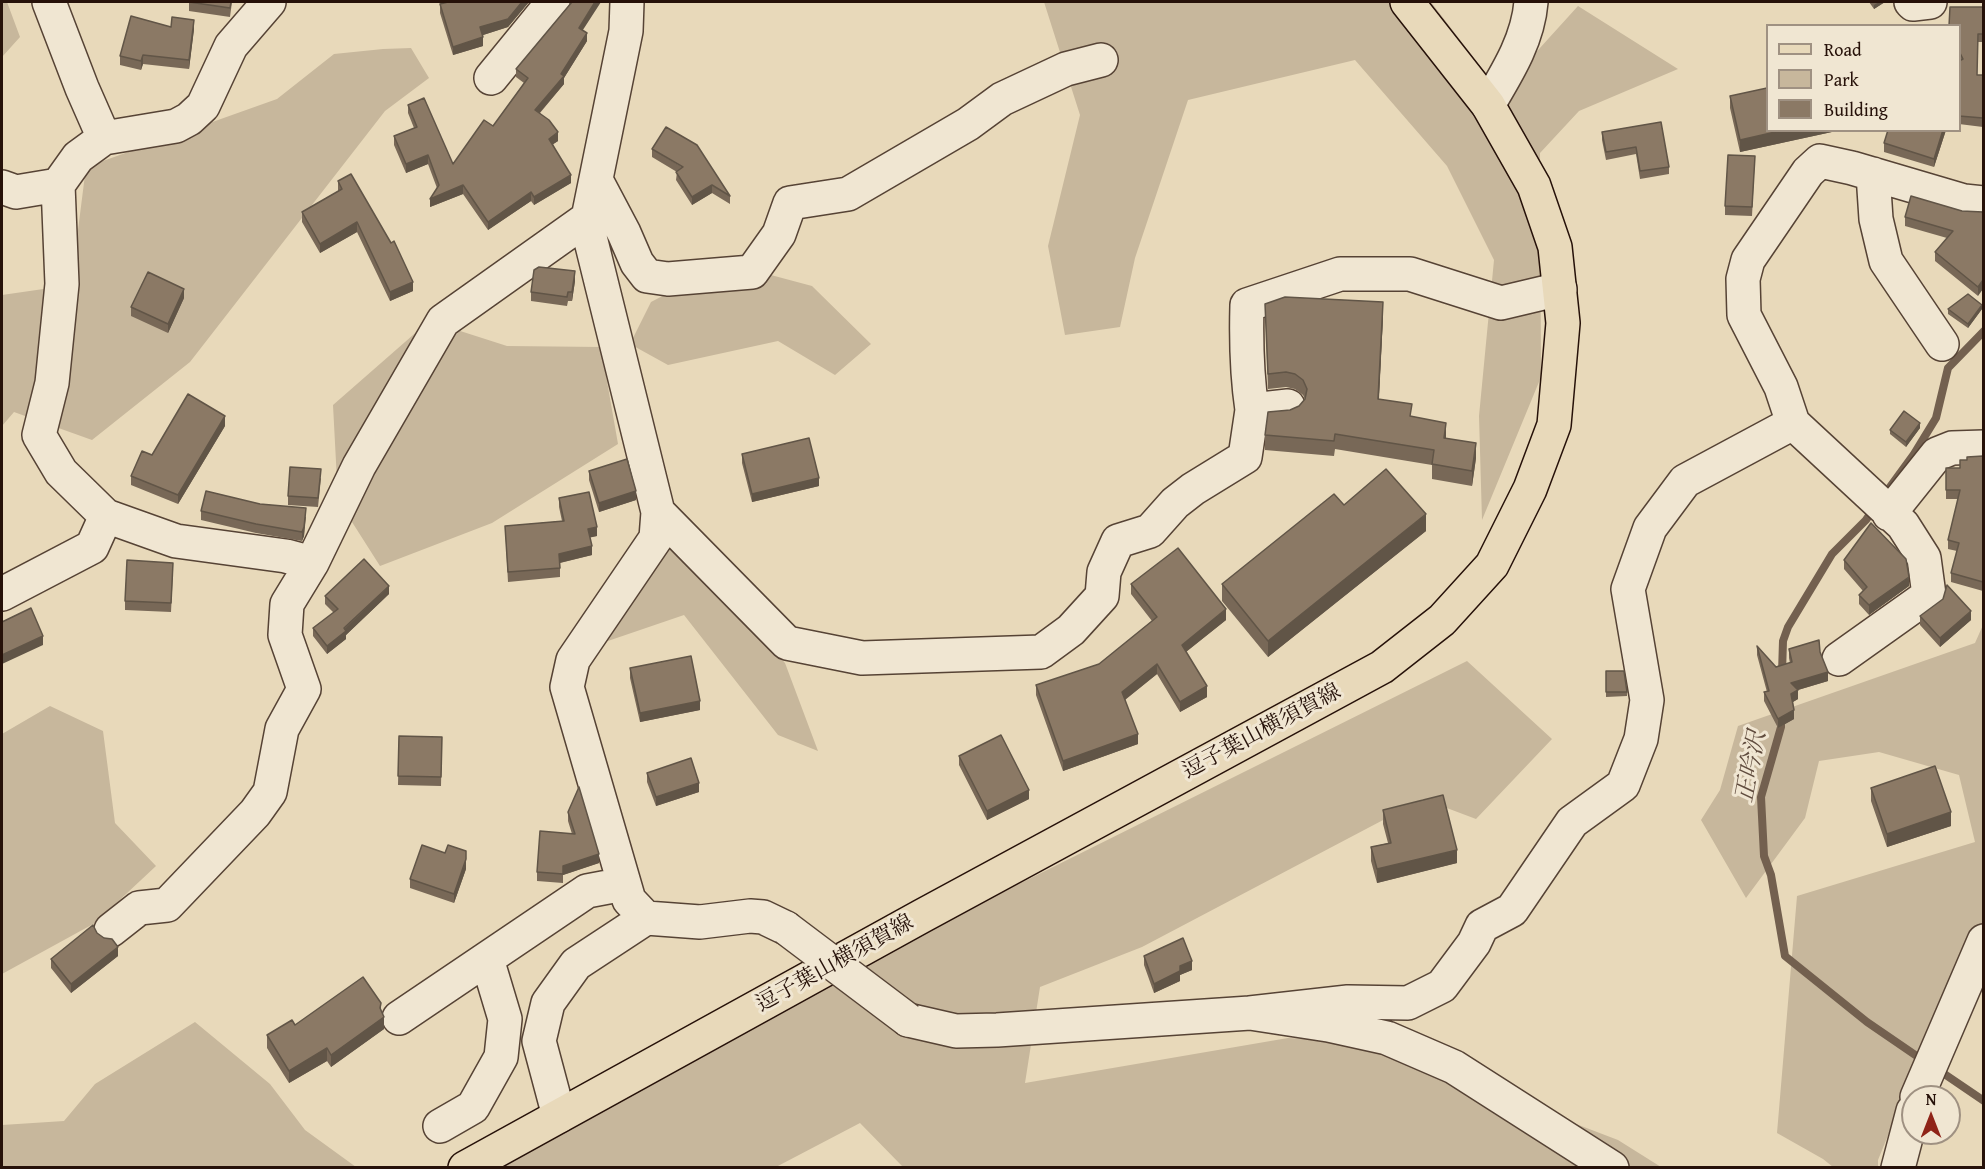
<!DOCTYPE html>
<meta charset="utf-8">
<style>
body{margin:0}
#map{position:relative;width:1985px;height:1169px;overflow:hidden;background:#e8d9ba;font-family:"Gentium Book Plus",serif}
canvas{display:block}
.frame{position:absolute;inset:0;border:3px solid #261109;pointer-events:none}
.legend{position:absolute;left:1766px;top:24px;width:195px;height:108px;box-sizing:border-box;background:#f0e6d2;border:2px solid #9f9182;margin:0;padding:8px 10px;list-style:none;font-size:18px;color:#261109}
.legend li{display:flex;align-items:center;gap:12px;height:30px}
.legend b{width:30px;border:2px solid #9f9182}
.north{position:absolute;left:1901px;top:1085px;width:60px;height:60px;box-sizing:border-box;background:#f0e6d2;border:2px solid #9f9182;border-radius:50%;rotate:0deg;font-size:16px;font-weight:700;line-height:24px;text-align:center;color:#261109}
.north::after{content:'';display:block;margin:auto;width:21px;height:27px;background:#8f2418;clip-path:polygon(50% 0,100% 100%,50% 72%,0 100%)}
</style>
<div id="map">
<canvas width="1985" height="1169"></canvas>
<div class="frame"></div>
<ul class="legend">
<li><b style="height:8px;background:#e8d9ba"></b>Road</li>
<li><b style="height:16px;background:#c7b79c"></b>Park</li>
<li><b style="height:16px;background:#8b7965"></b>Building</li>
</ul>
<div class="north">N</div>
</div>
<script>
const ctx = document.querySelector('canvas').getContext('2d');
ctx.lineJoin = 'round';
function fillPath(path, color) { ctx.fillStyle = color; ctx.fill(path, 'evenodd'); }
function trace(path, color, width, dash) { ctx.strokeStyle = color; ctx.lineWidth = width; ctx.lineCap = dash ? 'butt' : 'round'; ctx.setLineDash(dash || []); ctx.stroke(path); }
function label(font, color, halo, rows, align = 'center') {
  ctx.font = font + ' "Gentium Book Plus","Noto Serif JP",serif'; ctx.lineWidth = 6; ctx.setLineDash([]); ctx.textBaseline = 'middle'; ctx.strokeStyle = halo; ctx.fillStyle = color; for (const [text, x, y, turn = 0] of rows) {
    ctx.save(); ctx.translate(x, y); ctx.rotate((+turn || 0) * Math.PI / 180); ctx.textAlign = isNaN(turn) ? turn : align; if (halo) ctx.strokeText(text, 0, 0); ctx.fillText(text, 0, 0); ctx.restore();
  }
}
const green = new Path2D(`
 M2,2H7L20,37L2,57Z
 M1044,2H1431L1500,92L1578,6L1678,69L1579,111L1540,153L1541,377L1482,520L1479,416L1494,260L1447,166L1355,60L1188,100L1135,258L1120,327L1065,335L1048,246L1080,115Z
 M411,48L429,78L385,111L190,362L92,440L14,412L2,426V295L71,285L86,167L277,99L334,54L383,49Z
 M726,263L812,286L871,344L835,375L778,341L668,365L630,344L651,302Z
 M429,321L507,346L601,347L618,444L492,523L380,566L338,500L333,405Z
 M670,539L785,663L818,751L778,735L684,615L602,643Z
 M1983,625V983L1925,1044L1878,1160V1167H1833L1823,1159L1777,1133L1797,896L1975,842L1959,775L1879,752L1819,761L1805,818L1746,898L1701,820L1720,790L1738,726L1975,643Z
 M1467,661L1552,739L1476,819L1423,799L1142,947L1040,987L1025,1083L1288,1038L1361,1042L1618,1140L1661,1167H901L902,1166L860,1123L776,1167L493,1168L836,975Z
 M50,706L103,731L115,823L156,866L95,923L2,974V734Z
 M195,1022L270,1084L305,1130L356,1167H2V1125L64,1121L95,1084Z`);
const stream = new Path2D(`
 M1887,491L1914,454L1936,418L1948,368L1984,331
 M1782,673L1783,641L1788,627L1832,554L1866,520L1874,508
 M1781,718V727L1761,797L1764,856L1771,875L1785,956L1867,1022L1924,1061
 M1937,1069L1984,1101`);
const minor = new Path2D(`
 M49,2L82,88L104,138
 M627,2L626,31L588,218L590,237L658,512L656,538L573,660L567,687L629,900L646,918L700,922L750,916L763,917L786,928
 M1911,2L1913,4L1930,2
 M491,78L553,2
 M1488,105C1507,73 1528,40 1531,2
 M1873,174L1876,219L1886,261L1942,344
 M596,180L624,233L637,263L647,276L668,279L752,272L779,234L790,203L848,194L968,124L1002,99L1066,69L1101,60
 M58,185L62,284L52,383L39,435L61,472L106,516L176,541L286,556L312,563L359,466L443,321L588,218
 M2,187L16,192L58,185L78,157L104,138L176,126L189,119L203,106L231,46L269,2
 M1252,410C1247,376 1246,340 1247,305L1340,274H1410L1501,303L1560,289
 M658,512L787,643L862,658L1041,652L1071,630L1102,596L1104,572L1118,541L1150,531L1175,503L1193,489L1245,457L1252,410L1288,406
 M1889,514L1937,454L1952,448L1984,447
 M2,594L92,547L106,516
 M1839,659L1929,595L1924,558L1903,525L1793,423L1781,387L1744,315L1743,279L1748,260L1808,172L1820,161L1852,168L1964,201L1984,203
 M111,930L139,908L167,905L255,813L270,792L282,729L304,689L285,635L287,604L312,563
 M1250,1013L1348,1002L1408,1003L1442,986L1474,943L1482,926L1512,910L1572,822L1623,785L1641,739L1647,700L1628,589L1650,528L1685,481L1793,423
 M399,1018L587,891L624,884
 M908,1020L956,1031L997,1030L1250,1013L1328,1025L1387,1038L1454,1067L1612,1168
 M1917,1097L1984,941
 M559,1116L539,1041L548,1003L576,964L646,918
 M440,1126L473,1107L501,1057L505,1019L487,959
 M1898,1168L1913,1111`);
const major = new Path2D(`
 M465,1168L922,916L1382,667L1442,620L1492,565L1530,489L1554,425L1563,323L1555,247L1534,186L1488,105L1407,2`);
const minorBridge = new Path2D(`
 M786,928L908,1020`);
const wall = new Path2D(`
 M189,2H232L230,17L189,11Z
 M448,2H529L508,27L483,35V46L453,55L440,13V4Z
 M570,2L587,41L564,78V84L540,113L558,141L553,144L571,183L534,205L531,201L488,230L463,194L430,207L437,188L428,164L406,173L394,145V136L414,128L408,113V105L453,164L493,126L524,83L516,77V69L570,4Z
 M1869,2H1885L1874,9Z
 M1983,7V42H1978L1977,75H1983V127L1959,124V26Z
 M171,27L194,29L189,69L143,64L141,70L120,65V56Z
 M1730,96L1767,130H1841L1740,152L1730,108Z
 M1661,122L1669,167V174L1640,179L1636,154L1606,160L1602,140V132Z
 M1946,130L1934,167L1884,152V143Z
 M652,149L730,196V204L712,193L692,205L676,180L677,172L652,157Z
 M1755,156L1752,216L1725,215V206Z
 M338,181L413,291L390,301L357,232L320,253L302,222V212L338,191Z
 M1962,211L1983,212L1978,296L1935,261V252L1947,238L1905,226V217Z
 M575,281L572,301H568L567,306L531,301V292Z
 M184,298L168,333L131,316V307Z
 M1265,304L1383,317L1379,399L1412,417L1446,438L1476,458L1472,486L1432,479V465L1335,449L1334,456L1265,450V435L1290,410L1299,406L1305,399L1303,395L1295,389L1286,387L1268,389Z
 M1948,309H1982L1968,328L1948,314Z
 M225,426L178,504L131,485V476L152,455Z
 M1920,428L1906,447L1890,434V430Z
 M742,454L819,486L752,502L742,463Z
 M1983,456V591L1951,582V573L1957,551L1948,549V540L1958,499H1946V468H1960L1967,460Z
 M589,471L636,500L599,512L589,480Z
 M321,478L318,507L288,505V496Z
 M559,498L597,536L590,537L592,555L560,563V577L508,582L505,526L562,521L559,507Z
 M1344,505L1426,531L1268,657L1222,601V584Z
 M201,511L306,517L304,536L302,541L256,533L201,520Z
 M1844,560L1909,586L1869,615L1859,604V595L1863,591L1844,569Z
 M173,572L171,612L125,610V601Z
 M1131,584L1226,620L1186,652L1207,697L1180,712L1157,674L1125,700L1138,744L1063,771L1036,695V685L1099,664L1152,621L1131,594Z
 M389,594L346,635V639L327,654L313,636V628L334,613L325,604V596Z
 M1920,616L1971,620L1940,647L1920,625Z
 M1757,646L1776,667L1790,663L1789,658V649L1820,652L1828,681L1798,690V699L1793,702L1794,719L1778,728L1764,701V692H1767L1757,655Z
 M630,668L700,710L640,722L630,678Z
 M1606,671L1627,692V696L1606,697Z
 M399,736L442,737L441,786L398,785Z
 M959,756L1029,799L987,820L959,765Z
 M647,773L699,792L656,806L647,782Z
 M1871,788L1951,826L1887,847L1871,801Z
 M1383,810L1457,863L1377,883L1371,861V847L1388,843L1383,824Z
 M568,812L599,863L563,875V883L537,881V872L572,834L568,821Z
 M466,869L454,903L410,888V879Z
 M97,933L118,956L71,993L51,968V959Z
 M1144,956L1192,970L1180,975V981L1154,993L1144,965Z
 M381,1009L384,1029L331,1067L327,1061L289,1083L267,1048V1035L295,1025Z`);
const shadedWall = new Path2D(`
 M522,2H529L508,27L480,36V27Z
 M595,2H601L579,36V28Z
 M1879,2H1885L1874,9V5Z
 M194,20V29L189,69V60Z
 M587,33V41L564,78V84L535,118V110L561,74Z
 M483,37V46L453,55V47Z
 M143,55V64L141,70V61Z
 M1784,130H1841L1740,152V140Z
 M1943,130H1946L1934,167V159Z
 M558,132V141L549,147V139Z
 M428,155V164L406,173V164Z
 M571,175V183L534,205V197Z
 M463,185V194L430,207V199Z
 M712,185V193L692,205V197Z
 M531,192V201L488,230V222Z
 M357,222V232L320,253V244Z
 M575,271V281L572,301V292Z
 M1983,280V289L1978,296V287Z
 M413,282V291L390,301V292Z
 M184,289V298L168,333V324Z
 M1383,302V317L1378,414V399Z
 M1982,305V309L1968,328V324Z
 M225,416V426L178,504V495Z
 M1446,423V438L1444,453V438Z
 M1920,423V428L1906,447V442Z
 M1476,443V458L1472,486V471Z
 M819,478V486L752,502V494Z
 M636,491V500L599,512V503Z
 M306,508L304,536L302,541V532Z
 M1426,514V531L1268,657V641Z
 M597,527V536L588,538V529Z
 M592,546V555L559,563V554Z
 M1909,577V586L1869,615V605Z
 M389,586V594L346,635V639L327,654V646Z
 M1226,609V620L1182,655V645Z
 M1971,611V620L1940,647V638Z
 M43,636V645L2,664V655Z
 M1157,664V674L1122,702V692Z
 M1828,672V681L1791,692V683Z
 M1207,686V697L1180,712V702Z
 M1798,690V699L1791,703V694Z
 M700,701V710L640,722V713Z
 M1794,710V719L1778,728V719Z
 M1138,734V744L1063,771V761Z
 M699,783V792L656,806V797Z
 M1029,790V799L987,820V811Z
 M1951,812V826L1887,847V834Z
 M1457,850V863L1377,883V869Z
 M599,854V863L563,875V883V866Z
 M466,859V869L454,903V894Z
 M118,947V956L71,993V984Z
 M1192,961V970L1180,975V981L1154,993V984L1180,966Z
 M381,1003V1015L384,1017V1029L331,1067V1055L380,1008Z
 M327,1048V1061L289,1083V1071Z`);
const building = new Path2D(`
 M189,2H231L230,8Z
 M448,2H522L508,19L480,27L483,37L453,47L440,4Z
 M572,2H595L579,28L587,33L561,74L564,76L535,110L549,120L558,132L549,139L571,175L534,197L531,192L488,222L463,185L430,199L439,185L428,155L406,164L394,136L417,127L408,105L424,98L453,164L484,120L493,126L528,78L516,69Z
 M1950,7H1983V34H1978L1977,75H1983V118L1959,116V61L1963,59L1959,51V26H1949Z
 M131,16L171,27L172,17L194,20L189,60L143,55L141,61L120,56Z
 M1767,88V130H1784L1740,140L1730,96Z
 M1661,122L1669,167L1640,171L1636,147L1606,152L1602,132Z
 M666,127L697,145L730,196L712,185L692,197L676,172L683,167L652,149Z
 M1888,130H1943L1934,159L1884,143Z
 M1728,155L1755,156L1752,207L1725,206Z
 M351,174L391,243L394,241L413,282L390,292L357,222L320,244L302,212L342,189L338,181Z
 M1911,196L1962,211L1983,212V280L1978,287L1935,252L1953,231L1905,217Z
 M539,267L575,271L572,292H568L567,297L531,292L534,270Z
 M148,272L184,289L168,324L131,307Z
 M1968,294L1982,305L1968,324L1948,309Z
 M1285,297L1383,302L1378,399L1412,404L1410,416L1446,423L1444,438L1476,443L1472,471L1432,464L1434,450L1335,434L1334,441L1265,435L1268,412L1290,410L1299,406L1305,399L1307,389L1303,380L1295,374L1286,372L1268,374L1265,304Z
 M188,394L225,416L178,495L131,476L142,451L152,455Z
 M1904,411L1920,423L1906,442L1890,430Z
 M809,438L819,478L752,494L742,454Z
 M1983,456V582L1951,573L1959,543L1948,540L1960,490H1946V468H1960V460H1967V457Z
 M627,459L636,491L599,503L589,471Z
 M290,467L321,469L318,498L288,496Z
 M1386,469L1426,514L1268,641L1222,584L1334,494L1344,505Z
 M206,491L260,504L306,508L304,527L302,532L256,524L201,511Z
 M589,492L597,527L588,529L592,546L559,554L560,568L508,572L505,526L564,521L559,498Z
 M1871,523L1906,559L1909,577L1869,605L1859,595L1867,587L1844,560Z
 M1178,548L1226,609L1182,645L1207,686L1180,702L1157,664L1122,692L1138,734L1063,761L1036,685L1099,664L1157,617L1131,584Z
 M364,559L389,586L344,628L346,631L327,646L313,628L338,609L325,596Z
 M127,560L173,563L171,603L125,601Z
 M1947,585L1971,611L1940,638L1920,616L1943,599Z
 M31,608L43,636L2,655V622Z
 M1819,640L1820,652L1828,672L1791,683L1798,690L1791,694L1794,710L1778,719L1764,692L1769,691L1757,646L1776,667L1792,662L1789,649Z
 M691,656L700,701L640,713L630,668Z
 M1606,671H1624L1627,692H1606Z
 M1001,735L1029,790L987,811L959,756Z
 M399,736L442,737L441,777L398,776Z
 M691,758L699,783L656,797L647,773Z
 M1935,766L1951,812L1887,834L1871,788Z
 M579,787L599,854L563,866V874L537,872L540,831L575,834L568,812Z
 M1443,795L1457,850L1377,869L1371,847L1391,843L1383,810Z
 M422,845L445,853L448,845L466,851V859L454,894L410,879Z
 M93,925L97,933L104,938L112,939L118,947L71,984L51,959Z
 M1183,938L1192,961L1180,966V971L1154,984L1144,956Z
 M363,977L381,1003L380,1008L384,1017L331,1055L327,1048L289,1071L267,1035L292,1020L295,1025Z`);
const streetNames = [
 ["逗子葉山横須賀線",1262,732,-28],
 ["逗子葉山横須賀線",835,964,-29]
];
const waterNames = [
 ["正吟沢",1752,767,-79]
];
fillPath(green, '#c7b79c');
trace(stream, '#73604f', 8);
trace(minor, '#564335', 36);
trace(major, '#261109', 36);
trace(minor, '#f0e6d2', 33);
trace(major, '#e8d9ba', 33);
trace(minorBridge, '#564335', 36, []);
trace(minorBridge, '#f0e6d2', 33);
fillPath(wall, '#786857');
fillPath(shadedWall, '#615547');
fillPath(building, '#8b7965');
trace(building, '#615547', 1.5);
label('22px', '#261109', '#f0e6d2', streetNames);
label('italic 24px', '#604c3e', '#f0e6d2', waterNames);
</script>
